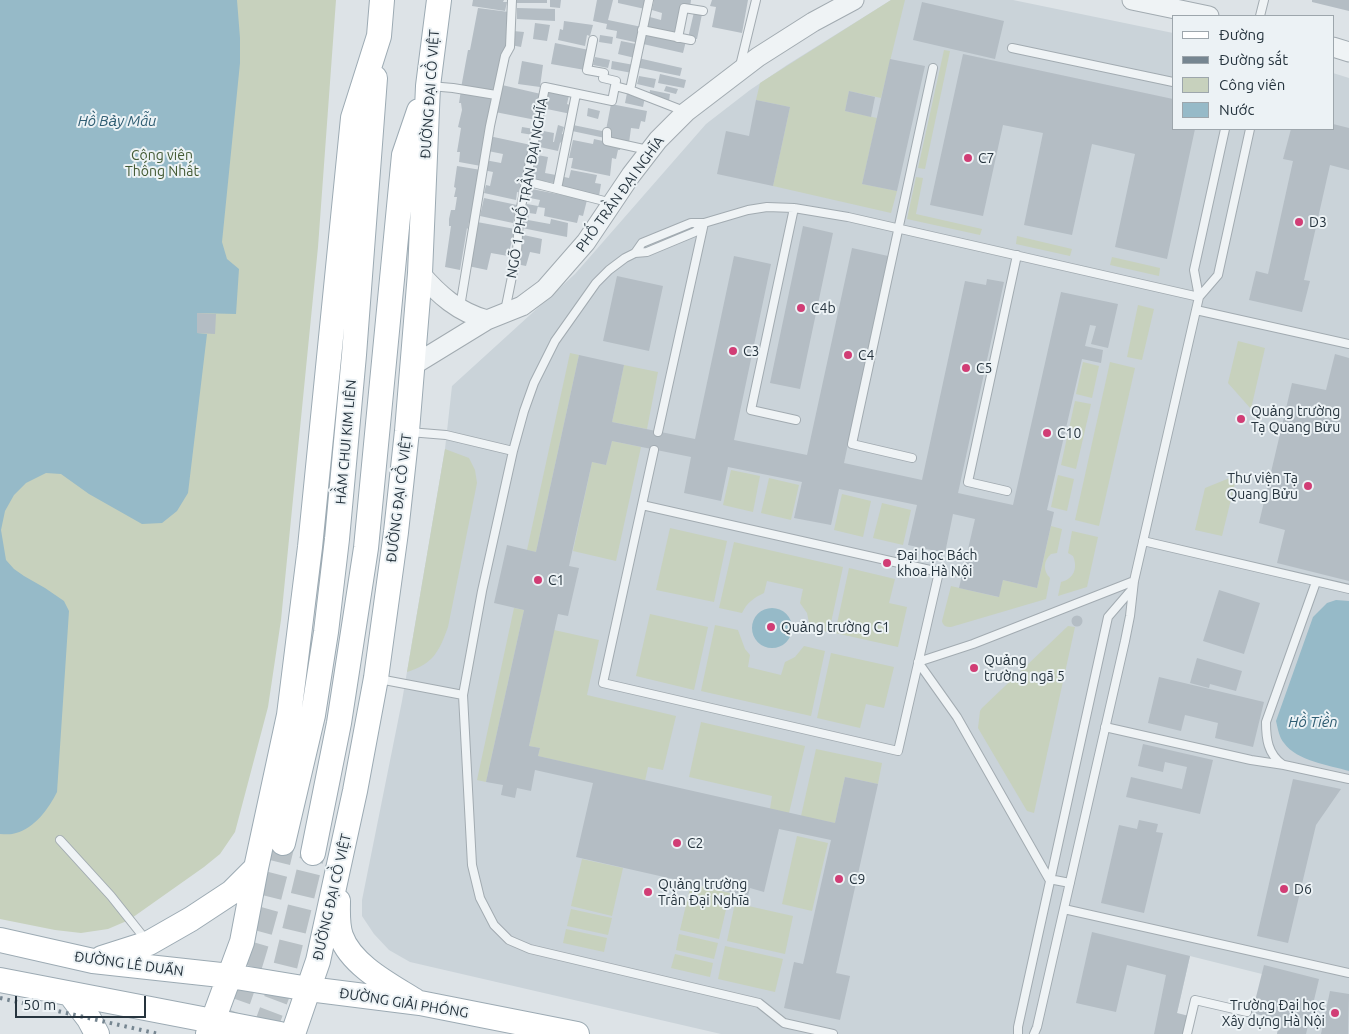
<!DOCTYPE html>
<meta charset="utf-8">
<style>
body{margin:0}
#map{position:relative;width:1349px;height:1034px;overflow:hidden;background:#dde3e7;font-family:Ubuntu,sans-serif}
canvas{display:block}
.legend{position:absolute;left:1172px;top:15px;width:162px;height:115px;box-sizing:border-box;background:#ecf2f5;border:1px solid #9da6ac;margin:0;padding:6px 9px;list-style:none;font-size:15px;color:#26343e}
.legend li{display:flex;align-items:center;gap:10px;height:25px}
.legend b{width:25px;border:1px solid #9da6ac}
.scale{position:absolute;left:15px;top:996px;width:131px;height:22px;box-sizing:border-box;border:2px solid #26343e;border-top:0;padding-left:6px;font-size:15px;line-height:18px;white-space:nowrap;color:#26343e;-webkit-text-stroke:4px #ecf2f5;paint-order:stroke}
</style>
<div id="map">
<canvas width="1349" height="1034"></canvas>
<ul class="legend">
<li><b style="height:6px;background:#fff"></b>Đường</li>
<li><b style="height:6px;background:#768691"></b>Đường sắt</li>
<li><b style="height:14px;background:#c7d1bd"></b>Công viên</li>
<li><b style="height:14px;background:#96bac8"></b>Nước</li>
</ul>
<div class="scale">50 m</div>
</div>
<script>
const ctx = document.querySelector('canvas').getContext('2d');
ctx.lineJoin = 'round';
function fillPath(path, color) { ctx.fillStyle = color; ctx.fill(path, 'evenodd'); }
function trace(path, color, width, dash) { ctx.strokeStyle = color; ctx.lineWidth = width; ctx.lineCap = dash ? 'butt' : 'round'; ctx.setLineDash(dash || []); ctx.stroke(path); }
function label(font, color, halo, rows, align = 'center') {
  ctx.font = font + ' Ubuntu,sans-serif'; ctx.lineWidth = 4; ctx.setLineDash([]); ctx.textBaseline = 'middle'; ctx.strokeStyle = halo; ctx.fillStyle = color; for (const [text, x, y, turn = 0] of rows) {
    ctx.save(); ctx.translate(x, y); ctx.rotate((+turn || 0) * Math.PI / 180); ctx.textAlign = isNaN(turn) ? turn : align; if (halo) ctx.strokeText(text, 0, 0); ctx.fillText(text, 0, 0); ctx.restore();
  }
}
const built = new Path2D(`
 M891,0H1013L1173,33V129H1333V73L1349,78V1034H1277L1280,1020L1262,974L1190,956L1177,1013L1185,1034H721L410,962L389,950L374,934L362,916V900L402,701L445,449L452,386L575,274L706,124L750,90L787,65Z`);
const green = new Path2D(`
 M0,0H336L318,247L281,620L268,707L235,832L220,854L204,867L129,920L108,929L81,933L55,930L0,919Z
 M891,0H905L881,98L849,91L845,111L877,118L862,184L897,191L891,213L773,186L790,107L756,100L760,83Z
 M944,50L950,51L925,169L918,168Z
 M916,177L923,178L916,214L982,229L980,235L907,219Z
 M1017,236L1072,249L1070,256L1016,244Z
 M1112,257L1160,268L1159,276L1110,265Z
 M1138,305L1154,309L1142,360L1127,357Z
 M1238,341L1265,348L1251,409L1228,383Z
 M570,353L579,355L536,552L527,550Z
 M1083,362L1099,366L1092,398L1076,394Z
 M1110,362L1135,368L1099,526L1075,520Z
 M624,365L658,372L647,429L612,422Z
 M1075,401L1091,404L1076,469L1061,465Z
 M612,441L641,447L616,561L573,551L592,462L606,465Z
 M445,449L469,458L475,470L477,483L448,627C439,652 433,664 407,672Z
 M731,470L760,476L753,512L723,505Z
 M1058,475L1074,479L1067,511L1051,507Z
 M1237,475L1222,536L1195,530L1205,488Z
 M769,478L799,485L791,520L761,513Z
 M842,494L871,501L863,537L834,530Z
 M882,503L911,510L903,545L873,538Z
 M1051,526L1062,529L1057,553L1051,554C1043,561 1043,571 1050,578L1046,599L951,627C946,627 943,626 942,621L951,586L998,597L1003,580L1037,588Z
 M670,528L727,541L714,602L656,590Z
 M1072,531L1098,537L1087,587L1058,596L1061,582C1074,579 1078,568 1073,556L1068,553Z
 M734,542L843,567L829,632L810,628L807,613L800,603L803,589L767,581L764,593C753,598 747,603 742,613L719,608Z
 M849,568L895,579L889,603L907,607L898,647L835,633Z
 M514,608L524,610L486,782L477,780Z
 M650,614L708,627L694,690L636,676Z
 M715,625L738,630L745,649L750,655L748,667L781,675L785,662L795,657L804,646L825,651L811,716L701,691Z
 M1068,626L1075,627L1034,813L1027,811L978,728L980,711L982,708Z
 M554,630L599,640L587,695L676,716L663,770L648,767L645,781L538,756L540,748L529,746Z
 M831,653L894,667L884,708L866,704L860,728L817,718Z
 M701,722L805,746L789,813L770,809L772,796L689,777Z
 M816,749L882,763L878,784L845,777L835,823L801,816Z
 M797,836L828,843L812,911L782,904Z
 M582,859L623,868L612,916L571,906Z
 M691,884L730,893L719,939L680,930Z
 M735,903L793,916L785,954L727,941Z
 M571,909L612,918L608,935L567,926Z
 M566,929L607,938L604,952L563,943Z
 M679,934L718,943L714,959L676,950Z
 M725,946L783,959L775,992L718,979Z
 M675,954L713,963L710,977L671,968Z`);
const water = new Path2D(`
 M0,0H237L240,38V63L222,242L227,259L239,269L236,314L197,313V333L207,334L188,493L177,511L162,523L142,524L89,494L61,474L46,473L26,483L14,495L5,511L1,530L6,560L14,569L24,576L45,588L64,601L69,611L57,792C49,808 35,828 16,833C11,835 5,834 0,834Z
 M1336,600L1349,601V771C1329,765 1297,761 1284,743C1279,737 1278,729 1276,721L1313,617L1327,603Z
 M752 628a20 20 0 1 1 40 0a20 20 0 1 1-40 0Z`);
const building = new Path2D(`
 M473,0H504L503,2H507L505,11L472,6Z
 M516,0H547V3H516Z
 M550,0H561L560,8L550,7Z
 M597,0H613L608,20L642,27L639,43L616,38L617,31L606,29L607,24L593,21Z
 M618,0H647L645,9L618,3Z
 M654,0H691L690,8L683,6L675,35L644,29L646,16L661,20L662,13L652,10Z
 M712,0H748L742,33L712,27L716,7L710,6Z
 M1312,0H1349V11L1312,2Z
 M922,2L1004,21L995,59L913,40Z
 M478,8L509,12L506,35H508L505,56L496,93L461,88L468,50H470Z
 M517,8L555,9V21L517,19Z
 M694,12L702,14L697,39L688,38Z
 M564,21L593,25L590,36L587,35L585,46L558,40L560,29L563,30Z
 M535,23L550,25L547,41L533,39Z
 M513,31L524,32L521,47L511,45Z
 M645,32L686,41L683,53L643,44Z
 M600,35L613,37L612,44L599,42Z
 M621,41L636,44L635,58L618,54Z
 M555,43L589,50L585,70L551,64Z
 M963,54L1173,99V129H1195L1167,259L1115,247L1135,154L1092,144L1072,235L1024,225L1043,133L1003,125L983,216L930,205Z
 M595,57L610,60L608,68L593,65Z
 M638,58L682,68L680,76L636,67Z
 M890,59L925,66L897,191L862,184Z
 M522,61L543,65L540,87L518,84Z
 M612,61L634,65L632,73L611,69Z
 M660,74L686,80L684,88L658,83Z
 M639,76L656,79L654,88L637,84Z
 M502,85L541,94L536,120L495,112Z
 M666,86L678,89L676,94L664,91Z
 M461,90L494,96L487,125H486L485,131L487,132L481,166L459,162L460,152H457L461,128L458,127L462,110L461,103H459Z
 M546,90L569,95L567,104L572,106L571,114L542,108Z
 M650,90L670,94L669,101L649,97Z
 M849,91L875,97L871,117L845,111Z
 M627,93L645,97L643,107L625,103Z
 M756,100L790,107L773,186L717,174L726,131L749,136Z
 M611,104L647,111L645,122L641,121L639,129L631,128L629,143L610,139L612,131L606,130Z
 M588,108L600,111L598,119L587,116Z
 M1333,124L1349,128V170L1330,165L1304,280L1310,281L1302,312L1249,300L1256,271L1268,274L1293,161L1283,159L1291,129H1333Z
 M558,125L564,127L562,134L566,135L565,139L560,143L558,151L535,146L538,130L554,133L553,142H554Z
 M573,125L607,132L605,138L572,131Z
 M522,127L534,129L533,135L521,133Z
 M489,136L531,145L521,193L517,192L516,200L484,193L486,185L490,186L493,172L483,170L485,160L501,163L503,154L488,151Z
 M594,139L621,145L620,150H618L616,159L612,158L610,176L571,168L573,158H569L573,140L593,144Z
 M532,154L548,157L545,173L556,175L554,183L527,178Z
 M457,166L481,170L471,222H469L468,229L467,228L460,270L445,267L451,226H449V219L451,210H455L457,197H454L456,188L454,187Z
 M571,170L597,175L595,183L601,184L599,196L561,188L564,177L569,178Z
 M532,189L587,200L583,216L579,215L577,223L544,216L545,208L538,207L540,200L530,198Z
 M484,198L517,205L513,223L480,216Z
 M527,204L538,206L536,214L529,213L528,220L550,224L551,219L568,223L567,237L522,228L524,219L520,218L522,211L525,212Z
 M477,222L515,229L508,256L491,253L487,270L468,266L475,241H473Z
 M803,226L833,233L800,389L770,383Z
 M519,234L542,239L540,254L530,252L526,266L516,264Z
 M852,248L888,256L844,463L922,480L965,281L986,285L987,279L1004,282L958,493L1013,505L1061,292L1118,304L1108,348L1091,344L1096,326L1090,325L1085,346L1103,350L1101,363L1082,359L1047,510L1054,512L1037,588L1003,580L999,597L959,588L975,519L953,514L945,553L908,545L917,505L839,489L831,525L794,518L802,482L728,467L721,501L684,493L691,457L612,441L606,465L592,462L569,566L579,568L568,616L558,614L529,746L540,748L538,756L835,823L845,777L878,784L836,973L850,976L840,1020L784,1008L794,962L803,964L831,840L779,829L764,892L750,888L748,896L576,857L593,783L535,770L531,791L517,788L515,798L501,795L503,785L486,782L524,610L494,603L507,545L536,552L579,355L624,365L612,422L695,439L734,256L771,264L734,440L807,455Z
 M617,276L663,286L649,351L603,341Z
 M197,313L216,314L215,334L197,333Z
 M1335,354L1349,358V581L1277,563L1285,530L1259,523L1292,383L1326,390Z
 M1219,590L1260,603L1244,654L1203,641Z
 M1071.5 621a5.5 5.5 0 1 1 11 0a5.5 5.5 0 1 1-11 0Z
 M1197,658L1242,671L1236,691L1210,684L1209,688L1190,683Z
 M1159,677L1264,702L1253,747L1215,738L1218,723L1185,715L1181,731L1148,723Z
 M1143,744L1213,760L1200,814L1126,797L1131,777L1182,789L1187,767L1165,762L1163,772L1138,766Z
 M1293,779L1341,789L1316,825L1288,943L1257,936Z
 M1139,820L1158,824L1156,832L1163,833L1144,913L1101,903L1119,825L1137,829Z
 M1092,932L1190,956L1177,1013L1189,1016L1185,1034H1154L1166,975L1127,965L1116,1012L1076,1003Z
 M1264,965L1319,979L1306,1034H1277L1280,1020L1252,1013Z
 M1330,991L1349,994L1348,1034H1321Z`);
const primaryTunnel = new Path2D(`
 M226,1034C251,971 267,909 283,843
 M263,1034L280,988L313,853`);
const service = new Path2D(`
 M649,0L630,90L684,111
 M1260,16L1264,0
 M642,30L691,40
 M678,38L684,8L703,11
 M593,40L587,70L604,73L603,78L616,81L615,86L630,90
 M1012,48L1173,82
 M740,66L756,0
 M430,86L453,88L496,95
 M576,94L557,189L612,203
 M607,132V141L648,150
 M525,181L557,189
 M794,208L751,410L796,420
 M635,253L647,252L695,232L703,224
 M1199,297L1218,275L1250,129
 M460,307L490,126L505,56L510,47L512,0
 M1196,310L1349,344
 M505,311L517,252L519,217L545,87L612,101L615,86
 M409,432L446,435L513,451
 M658,432L704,223
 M912,458L852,444L933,68
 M1007,491L968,482L1017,255
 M642,505L939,572L898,751L603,683L654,450
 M1143,541L1349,589
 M379,679L463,695
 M1105,727L1251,760L1284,765L1349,779
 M1282,764C1268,754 1266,739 1266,722L1316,582
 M60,840L111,896L146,940
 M1070,883L1049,879L957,717L918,662L973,644L1134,581
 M1064,909L1349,973
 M833,1034L784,1023L759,1003L530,949L509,940L494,925L480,898L472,865L463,695L482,591L513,451L524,411L534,383L555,341L596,283L609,270L625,258L635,253L642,243L691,223H704L748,210L767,207L794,208L848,217L1199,297
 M1018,1034V1027L1108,617L1133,588
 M1034,1034L1037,1027L1125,641L1130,616L1134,581L1199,297L1194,270L1225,129
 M1187,1034L1195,1000L1247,1012`);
const tertiary = new Path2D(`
 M1132,0L1209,16
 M1333,47L1349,52
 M420,273C439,295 458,312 487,320
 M412,366L487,320L522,306L545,289L586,242L631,175L658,140L686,112L758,57L813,22L854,0`);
const primary = new Path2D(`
 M283,843L313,715L326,632L337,539L354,355L375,78
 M313,853L339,723L366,548L404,155L419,111
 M338,901C338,912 337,925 341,936C351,965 390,985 414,1000
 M0,940L93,961L230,976L309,989L420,1003L577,1034
 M102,958L149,943L191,919L232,892L256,868
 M0,980L280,1034
 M70,994L89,1019L97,1034
 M208,1034L242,942L256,868L289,715L310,547L353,118L379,36L382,0
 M293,1034L318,961L355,791L376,678L396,532L407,431L420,273L428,86L439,0`);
const rail = new Path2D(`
 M0,998L159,1034`);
const markers = [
 [968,158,5,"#d13d75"],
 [1299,222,5,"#d13d75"],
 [801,308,5,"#d13d75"],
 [733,351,5,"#d13d75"],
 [848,355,5,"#d13d75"],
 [966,368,5,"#d13d75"],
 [1241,419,5,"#d13d75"],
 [1047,433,5,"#d13d75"],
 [1308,486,5,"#d13d75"],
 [887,563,5,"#d13d75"],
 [538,580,5,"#d13d75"],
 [771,627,5,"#d13d75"],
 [974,668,5,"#d13d75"],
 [677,843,5,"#d13d75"],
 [839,879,5,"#d13d75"],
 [1284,889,5,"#d13d75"],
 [648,892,5,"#d13d75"],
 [1335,1013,5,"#d13d75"]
];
const streetNames = [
 ["ĐƯỜNG ĐẠI CỒ VIỆT",430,94,-86],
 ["NGÕ 1 PHỐ TRẦN ĐẠI NGHĨA",527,188,-80],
 ["PHỐ TRẦN ĐẠI NGHĨA",620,194,-54],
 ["HẦM CHUI KIM LIÊN",346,442,-85],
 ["ĐƯỜNG ĐẠI CỒ VIỆT",399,498,-83],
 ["ĐƯỜNG ĐẠI CỒ VIỆT",332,897,-77],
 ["ĐƯỜNG LÊ DUẨN",129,964,8],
 ["ĐƯỜNG GIẢI PHÓNG",404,1003,9]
];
const parkNames = [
 ["Công viên",162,155],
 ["Thống Nhất",162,171]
];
const poiNames = [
 ["C7",978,158],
 ["D3",1309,222],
 ["C4b",811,308],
 ["C3",743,351],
 ["C4",858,355],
 ["C5",976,368],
 ["Quảng trường",1251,411],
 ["Tạ Quang Bửu",1251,427],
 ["C10",1057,433],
 ["Thư viện Tạ",1298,478,"right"],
 ["Quang Bửu",1298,494,"right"],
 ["Đại học Bách",897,555],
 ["khoa Hà Nội",897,571],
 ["C1",548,580],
 ["Quảng trường C1",781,627],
 ["Quảng",984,660],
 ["trường ngã 5",984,676],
 ["C2",687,843],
 ["C9",849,879],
 ["Quảng trường",658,884],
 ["Trần Đại Nghĩa",658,900],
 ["D6",1294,889],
 ["Trường Đại học",1325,1005,"right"],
 ["Xây dựng Hà Nội",1325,1021,"right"]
];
const waterNames = [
 ["Hồ Bảy Mẫu",117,121],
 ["Hồ Tiền",1313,722]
];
fillPath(built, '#cad3d9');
fillPath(green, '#c7d1bd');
fillPath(water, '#96bac8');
fillPath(building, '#b4bdc4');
trace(primaryTunnel, '#b8c0c5', 24, [24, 12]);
trace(service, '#a2abb1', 10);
trace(tertiary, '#a2abb1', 21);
trace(primary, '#9caab3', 26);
trace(service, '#eff3f5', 8);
trace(tertiary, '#eff3f5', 19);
trace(primary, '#fff', 24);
trace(rail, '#768691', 4, [2.5, 5]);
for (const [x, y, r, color] of markers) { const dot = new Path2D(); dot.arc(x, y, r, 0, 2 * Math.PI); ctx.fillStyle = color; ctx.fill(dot); trace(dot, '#ecf2f5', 2); }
label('14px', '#26343e', '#ecf2f5', streetNames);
label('14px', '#435a33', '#ecf2f5', parkNames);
label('14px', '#26343e', '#ecf2f5', poiNames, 'left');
label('italic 15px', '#2f5d72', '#ecf2f5', waterNames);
</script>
